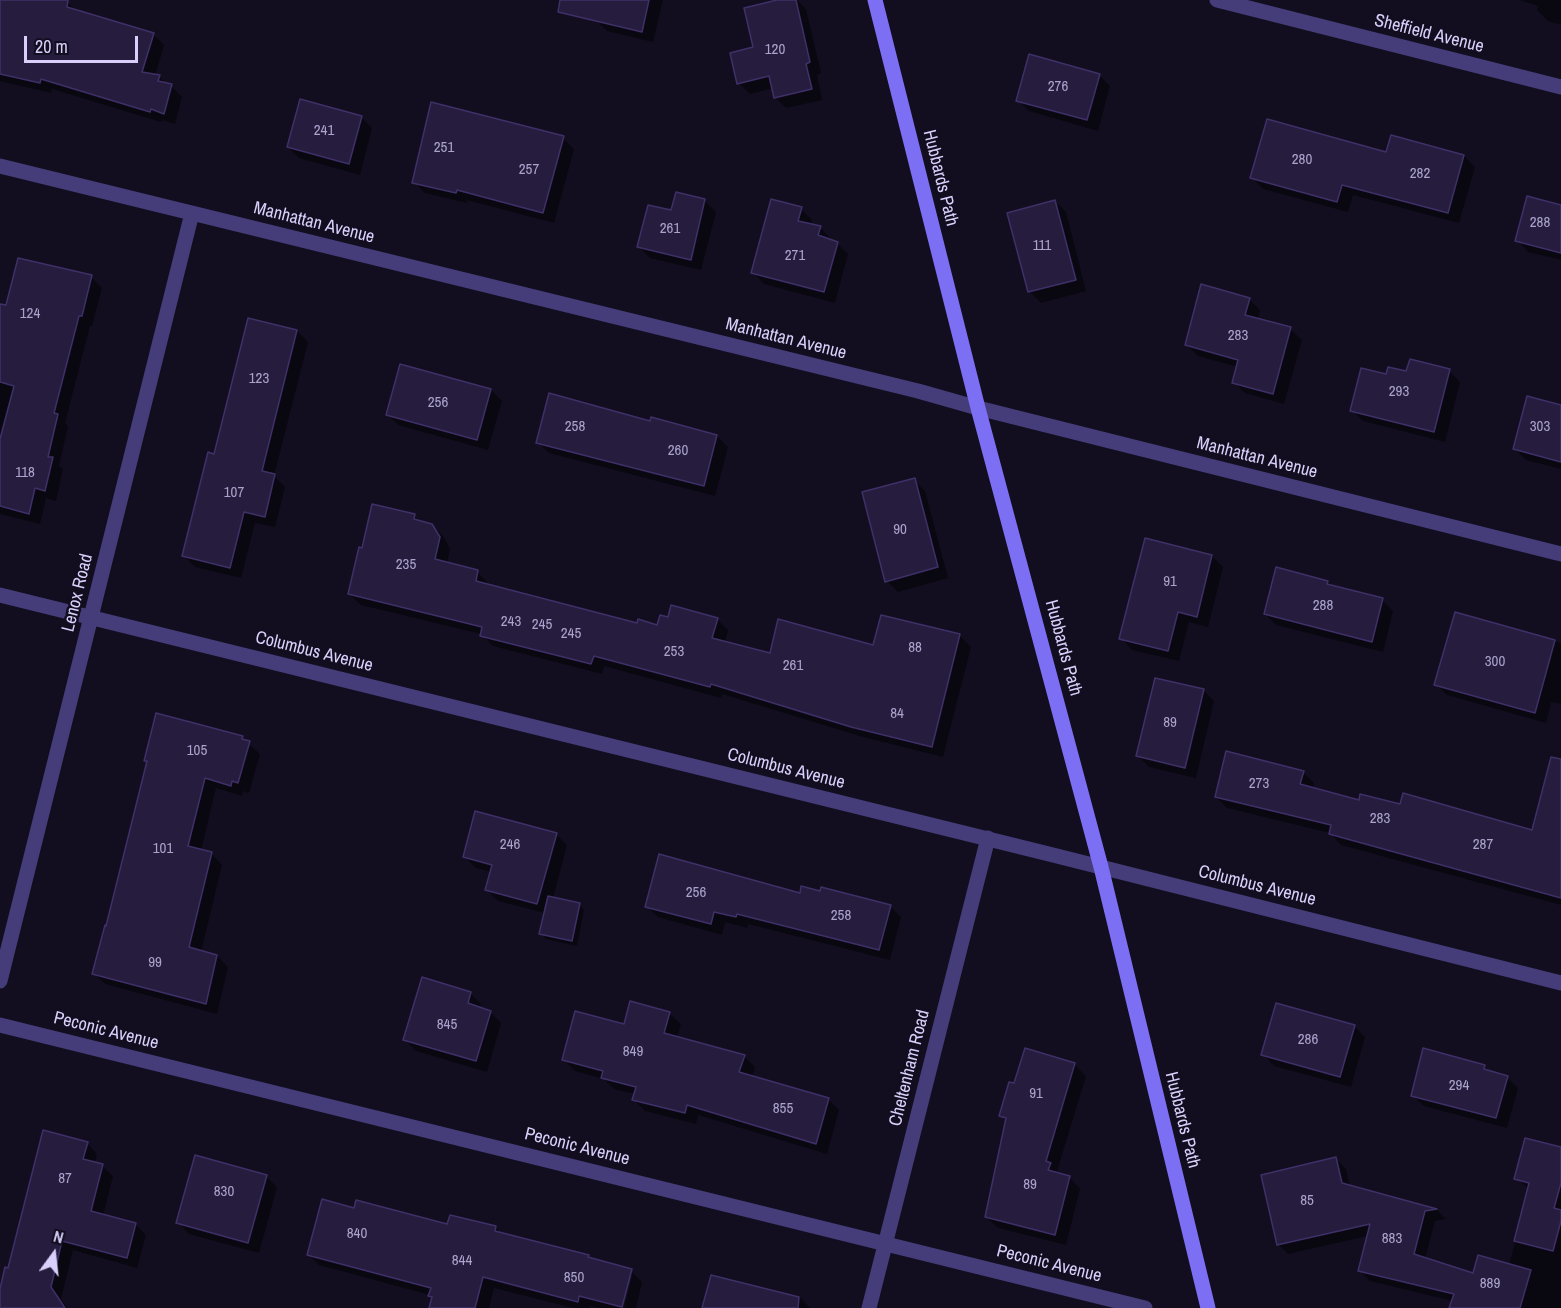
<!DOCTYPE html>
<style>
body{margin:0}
#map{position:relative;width:1561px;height:1308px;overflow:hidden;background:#120e1f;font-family:"Archivo Narrow",sans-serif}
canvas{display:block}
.north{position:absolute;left:24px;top:1224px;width:60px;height:60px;-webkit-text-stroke:4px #120e1f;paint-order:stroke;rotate:15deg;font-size:16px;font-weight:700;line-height:24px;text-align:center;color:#d8d0fb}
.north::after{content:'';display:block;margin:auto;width:21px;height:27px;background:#d8d0fb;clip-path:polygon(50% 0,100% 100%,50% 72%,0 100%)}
.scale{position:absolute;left:24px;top:36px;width:114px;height:27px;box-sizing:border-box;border:3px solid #d8d0fb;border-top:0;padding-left:8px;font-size:18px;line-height:21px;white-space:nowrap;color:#d8d0fb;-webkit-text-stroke:4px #120e1f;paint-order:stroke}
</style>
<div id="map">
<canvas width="1561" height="1308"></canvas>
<div class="north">N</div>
<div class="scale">20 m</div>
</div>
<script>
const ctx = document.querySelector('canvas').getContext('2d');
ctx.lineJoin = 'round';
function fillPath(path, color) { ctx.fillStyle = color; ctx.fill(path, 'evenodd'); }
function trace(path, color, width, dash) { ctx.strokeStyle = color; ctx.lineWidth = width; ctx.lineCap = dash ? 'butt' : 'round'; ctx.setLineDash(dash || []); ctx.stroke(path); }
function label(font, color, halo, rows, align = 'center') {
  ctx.font = font + ' "Archivo Narrow",sans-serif'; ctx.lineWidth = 5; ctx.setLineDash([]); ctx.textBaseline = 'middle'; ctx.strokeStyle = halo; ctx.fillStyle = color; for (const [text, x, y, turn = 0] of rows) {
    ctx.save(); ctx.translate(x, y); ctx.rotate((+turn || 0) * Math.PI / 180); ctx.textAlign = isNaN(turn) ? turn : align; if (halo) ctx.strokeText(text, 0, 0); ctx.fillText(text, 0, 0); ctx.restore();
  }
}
const shadow = new Path2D(`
 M0,0H57L67,2L77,12L153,34L164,45L155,76L159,77L168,85L171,86L182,97L175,124L162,120L161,122L52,89L51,93L0,81Z
 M601,0H663L653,42L607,31L596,20Z
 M783,0H797L806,9L821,73L817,75L822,100L786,108L775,97L773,88L750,94L739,83L755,48Z
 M1519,0H1561V25L1548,21L1537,10L1538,6Z
 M1099,75L1110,86L1098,131L1029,111L1018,100Z
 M361,117L372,128L360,175L299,158L288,147Z
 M563,138L574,149L554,223L467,200V203L425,193L414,182Z
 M1387,154L1464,156L1475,167L1459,223L1353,195L1348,212L1263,189L1252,177Z
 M705,201L716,212L701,270L650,258L639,247L672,212Z
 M1055,201L1066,212L1086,291L1041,303L1029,291Z
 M1561,206V260L1528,252L1517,240Z
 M801,209L812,220L811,225L820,227L831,239L830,242L837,243L848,254L835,303L764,284L753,272Z
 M91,277L102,288L92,326H90L65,423L68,426L59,466L63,469L56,501L46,498L40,524L0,514V305L3,306Z
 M1249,299L1260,310L1258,320L1290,329L1302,340L1284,404L1245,393L1234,382L1238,367L1198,356L1187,345Z
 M297,331L308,342L274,476L285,487L275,527L255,523L241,578L195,567L184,556L215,456Z
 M1449,371L1460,382L1445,442L1363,421L1352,410L1387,376Z
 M491,390L502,401L488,450L398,425L387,414Z
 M1561,407V469L1526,460L1515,449Z
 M651,423L717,436L728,447L715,496L549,453L538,442Z
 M914,480L925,491L948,578L898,592L887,581Z
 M414,516L421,522L432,525L443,536L450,549L447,564L477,572L488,583V586L638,625L657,627L717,619L728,630L725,643L771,655L874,647L960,636L971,647L943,757L863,737L722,694L721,698L604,666L602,674L493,646L481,634L361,605L349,594L363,551Z
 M1212,556L1223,567L1208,627L1189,622L1179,661L1132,650L1121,638Z
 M1328,582L1333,587L1382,600L1393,611L1383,652L1276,625L1265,614Z
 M1456,614L1561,643V704L1551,702L1546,723L1447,695L1436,684Z
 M1203,690L1214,701L1196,778L1149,767L1138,756Z
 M242,738L260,754L249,793L243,791L242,796L216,788L201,851L211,853L222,865L201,952L217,956L228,967L217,1014L105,984L94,973L148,762L146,760Z
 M1303,772L1314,783L1313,789L1360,802L1401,806L1533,831L1561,818V905L1341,845L1330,833L1227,808L1216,797Z
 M556,834L567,845L553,898L579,904L584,910L577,946L546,939L541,933L545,913L498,901L487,890L491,872L476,868L465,857Z
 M801,895L890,906L901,917L890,960L748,924L747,928L725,922L722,935L658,917L647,906Z
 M470,993L481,1004L480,1009L490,1012L501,1023L487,1072L416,1051L405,1040Z
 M669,1013L681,1024L677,1038L744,1056L755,1067L752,1077L828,1099L839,1110L827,1154L698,1115L696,1124L645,1111L634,1100L635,1094L614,1089L604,1079L575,1071L564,1060L625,1026Z
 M1354,1026L1365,1037L1351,1087L1274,1066L1263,1054Z
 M1074,1064L1086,1076L1057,1171L1062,1176L1069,1177L1080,1189L1066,1245L998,1228L986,1217L1007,1121L1001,1116L1015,1085Z
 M1484,1066L1490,1072L1507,1077L1518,1088L1507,1128L1424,1106L1412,1095Z
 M87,1143L97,1154L95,1163L102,1166L113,1176L103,1216L136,1225L146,1235L137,1268L73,1250L61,1299L67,1308H0V1296L9,1270Z
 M1561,1149V1308H1451L1453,1301L1370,1281L1360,1271L1368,1236L1288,1254L1278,1244L1336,1159L1346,1169L1350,1187L1437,1210L1446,1219L1435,1221L1425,1259L1474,1275L1509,1265L1529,1189L1516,1178Z
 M266,1176L277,1187L259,1253L189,1234L178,1222Z
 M355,1210L448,1226L496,1228L502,1234L588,1256L591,1260L631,1271L642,1282L636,1308H624L632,1276H629L621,1308H598L590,1306V1308H573L494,1288L489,1308H431L433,1299L430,1295L319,1265L308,1254Z
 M712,1276L802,1299L810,1308H704Z`);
const building = new Path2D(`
 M0,0H68L67,7L154,33L142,72L160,75L158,81L172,84L164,114L151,109L150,112L41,79L40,83L0,74Z
 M560,0H649L642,32L558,12Z
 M777,0H796L810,62L806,64L812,89L774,98L769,76L737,84L730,53L753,47L744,8Z
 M1029,54L1100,74L1087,120L1016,101Z
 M300,99L362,116L349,164L287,147Z
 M431,102L564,136L543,213L457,190L456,193L412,183Z
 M1267,119L1386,152L1391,135L1464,155L1448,213L1342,185L1337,202L1250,178Z
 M676,192L705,199L691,260L637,247L648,205L671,210Z
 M1527,196L1561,205V253L1515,241Z
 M771,199L802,207L798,221L821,226L818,235L838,242L824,292L751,273Z
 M1055,200L1076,280L1028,292L1007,213Z
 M18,258L92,275L82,316H79L54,413L58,414L48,457H53L45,491L35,488L29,514L0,506V439L14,386L0,382V304L6,305Z
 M1201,284L1250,298L1245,315L1291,327L1273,394L1232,383L1238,360L1185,345Z
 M248,318L297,330L262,471L275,474L265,517L244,512L230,568L182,556L208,452L214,454Z
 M1410,359L1450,369L1434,432L1350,411L1361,368L1386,374L1388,367L1406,371Z
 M400,364L491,389L477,440L386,415Z
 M549,393L650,421L651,417L717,435L704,486L536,443Z
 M1527,396L1561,405V462L1513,449Z
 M915,478L938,567L885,582L862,492Z
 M372,504L415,514L414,519L432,524L440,537L435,559L478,570L476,581L637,623L638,619L657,625L660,615L668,617L671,605L718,618L712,638L770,653L778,619L873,645L881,615L960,634L932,747L851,727L711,684L710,687L594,656L591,664L480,636L482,627L348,594L359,547L362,548Z
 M1145,538L1212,555L1197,617L1178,612L1168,651L1119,639Z
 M1276,567L1328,581L1327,584L1383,598L1372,642L1264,614Z
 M1455,612L1555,640L1535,713L1434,685Z
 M1155,678L1204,689L1185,768L1136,756Z
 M156,713L243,736L242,739L250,741L238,783L232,781L231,786L205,778L188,846L212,852L189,947L217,955L206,1004L92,974L105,925L106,926L147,761H144Z
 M1226,751L1304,771L1300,784L1359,800L1360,794L1400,804L1403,793L1532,830L1551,757L1561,759V898L1329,834L1331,825L1215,797Z
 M475,811L557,833L537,904L485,890L492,865L463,857Z
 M659,854L800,893L801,886L820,891L821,887L891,905L879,950L737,914L736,917L714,912L711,924L645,907Z
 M548,896L580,903L572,941L539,934Z
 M422,977L471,992L468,1003L491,1011L476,1061L403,1040Z
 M630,1001L670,1012L664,1033L745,1055L739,1072L829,1098L816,1144L687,1105L685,1113L632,1100L636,1087L601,1078L603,1071L562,1060L575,1011L624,1024Z
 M1276,1003L1355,1025L1340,1077L1261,1055Z
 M1025,1048L1075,1063L1046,1161L1051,1163L1048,1170L1070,1176L1055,1235L985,1217L1006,1118L999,1116L1009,1082L1014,1083Z
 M1423,1048L1485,1065L1484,1069L1508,1076L1496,1118L1411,1096Z
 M43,1130L88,1142L83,1159L103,1164L91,1211L136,1223L127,1258L62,1241L51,1287L65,1308H0V1289L5,1267L8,1268Z
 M1525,1138L1561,1147V1183L1554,1208L1561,1210V1221L1553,1251L1514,1241L1529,1183L1514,1179Z
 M195,1155L267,1175L248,1243L176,1223Z
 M1336,1157L1342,1183L1437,1209L1425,1211L1414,1254L1473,1273L1478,1255L1531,1270L1520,1308H1449L1454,1294L1358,1271L1370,1224L1277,1245L1261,1175Z
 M322,1199L354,1208L356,1200L447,1224L450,1215L496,1226L495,1231L589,1255L588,1257L632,1269L622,1307L579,1296L578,1302L483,1277L475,1308H429L432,1297L428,1296L431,1288L307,1255Z
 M711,1275L799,1297L798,1308H702Z`);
const street = new Path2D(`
 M1217,0L1561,87
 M0,166L918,391L978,408L1561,554
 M0,595L1053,855L1561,983
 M0,981L192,213
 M0,1025L1145,1308
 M869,1308L988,838`);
const secondary = new Path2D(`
 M875,0L978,408L1101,867L1208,1308`);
const numberNames = [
 ["120",775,50],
 ["276",1058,87],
 ["241",324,131],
 ["251",444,148],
 ["280",1302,160],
 ["257",529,170],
 ["282",1420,174],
 ["288",1540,223],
 ["261",670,229],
 ["111",1042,246],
 ["271",795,256],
 ["124",30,314],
 ["283",1238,336],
 ["123",259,379],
 ["293",1399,392],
 ["256",438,403],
 ["258",575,427],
 ["303",1540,427],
 ["260",678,451],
 ["118",25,473],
 ["107",234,493],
 ["90",900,530],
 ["235",406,565],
 ["91",1170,582],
 ["288",1323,606],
 ["243",511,622],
 ["245",542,625],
 ["245",571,634],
 ["88",915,648],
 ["253",674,652],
 ["300",1495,662],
 ["261",793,666],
 ["84",897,714],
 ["89",1170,723],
 ["105",197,751],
 ["273",1259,784],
 ["283",1380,819],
 ["246",510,845],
 ["287",1483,845],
 ["101",163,849],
 ["256",696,893],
 ["258",841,916],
 ["99",155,963],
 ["845",447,1025],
 ["286",1308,1040],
 ["849",633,1052],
 ["294",1459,1086],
 ["91",1036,1094],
 ["855",783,1109],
 ["87",65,1179],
 ["89",1030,1185],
 ["830",224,1192],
 ["85",1307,1201],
 ["840",357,1234],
 ["883",1392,1239],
 ["844",462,1261],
 ["850",574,1278],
 ["889",1490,1284]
];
const streetNames = [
 ["Sheffield Avenue",1429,34,14],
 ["Hubbards Path",940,178,76],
 ["Manhattan Avenue",314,223,14],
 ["Manhattan Avenue",786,339,14],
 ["Manhattan Avenue",1257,458,14],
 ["Lenox Road",78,593,-76],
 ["Hubbards Path",1063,648,75],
 ["Columbus Avenue",314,652,14],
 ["Columbus Avenue",786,769,14],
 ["Columbus Avenue",1257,886,14],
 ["Peconic Avenue",106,1031,14],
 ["Cheltenham Road",910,1068,-76],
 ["Hubbards Path",1182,1120,76],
 ["Peconic Avenue",577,1147,14],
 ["Peconic Avenue",1049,1264,14]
];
fillPath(shadow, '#0007');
fillPath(building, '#251c3e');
trace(building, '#3f3068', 1.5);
trace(street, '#443d7a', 15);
trace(secondary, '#7c6ff3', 15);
label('15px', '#aba3cc', null, numberNames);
label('18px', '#d8d0fb', '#120e1f', streetNames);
</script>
